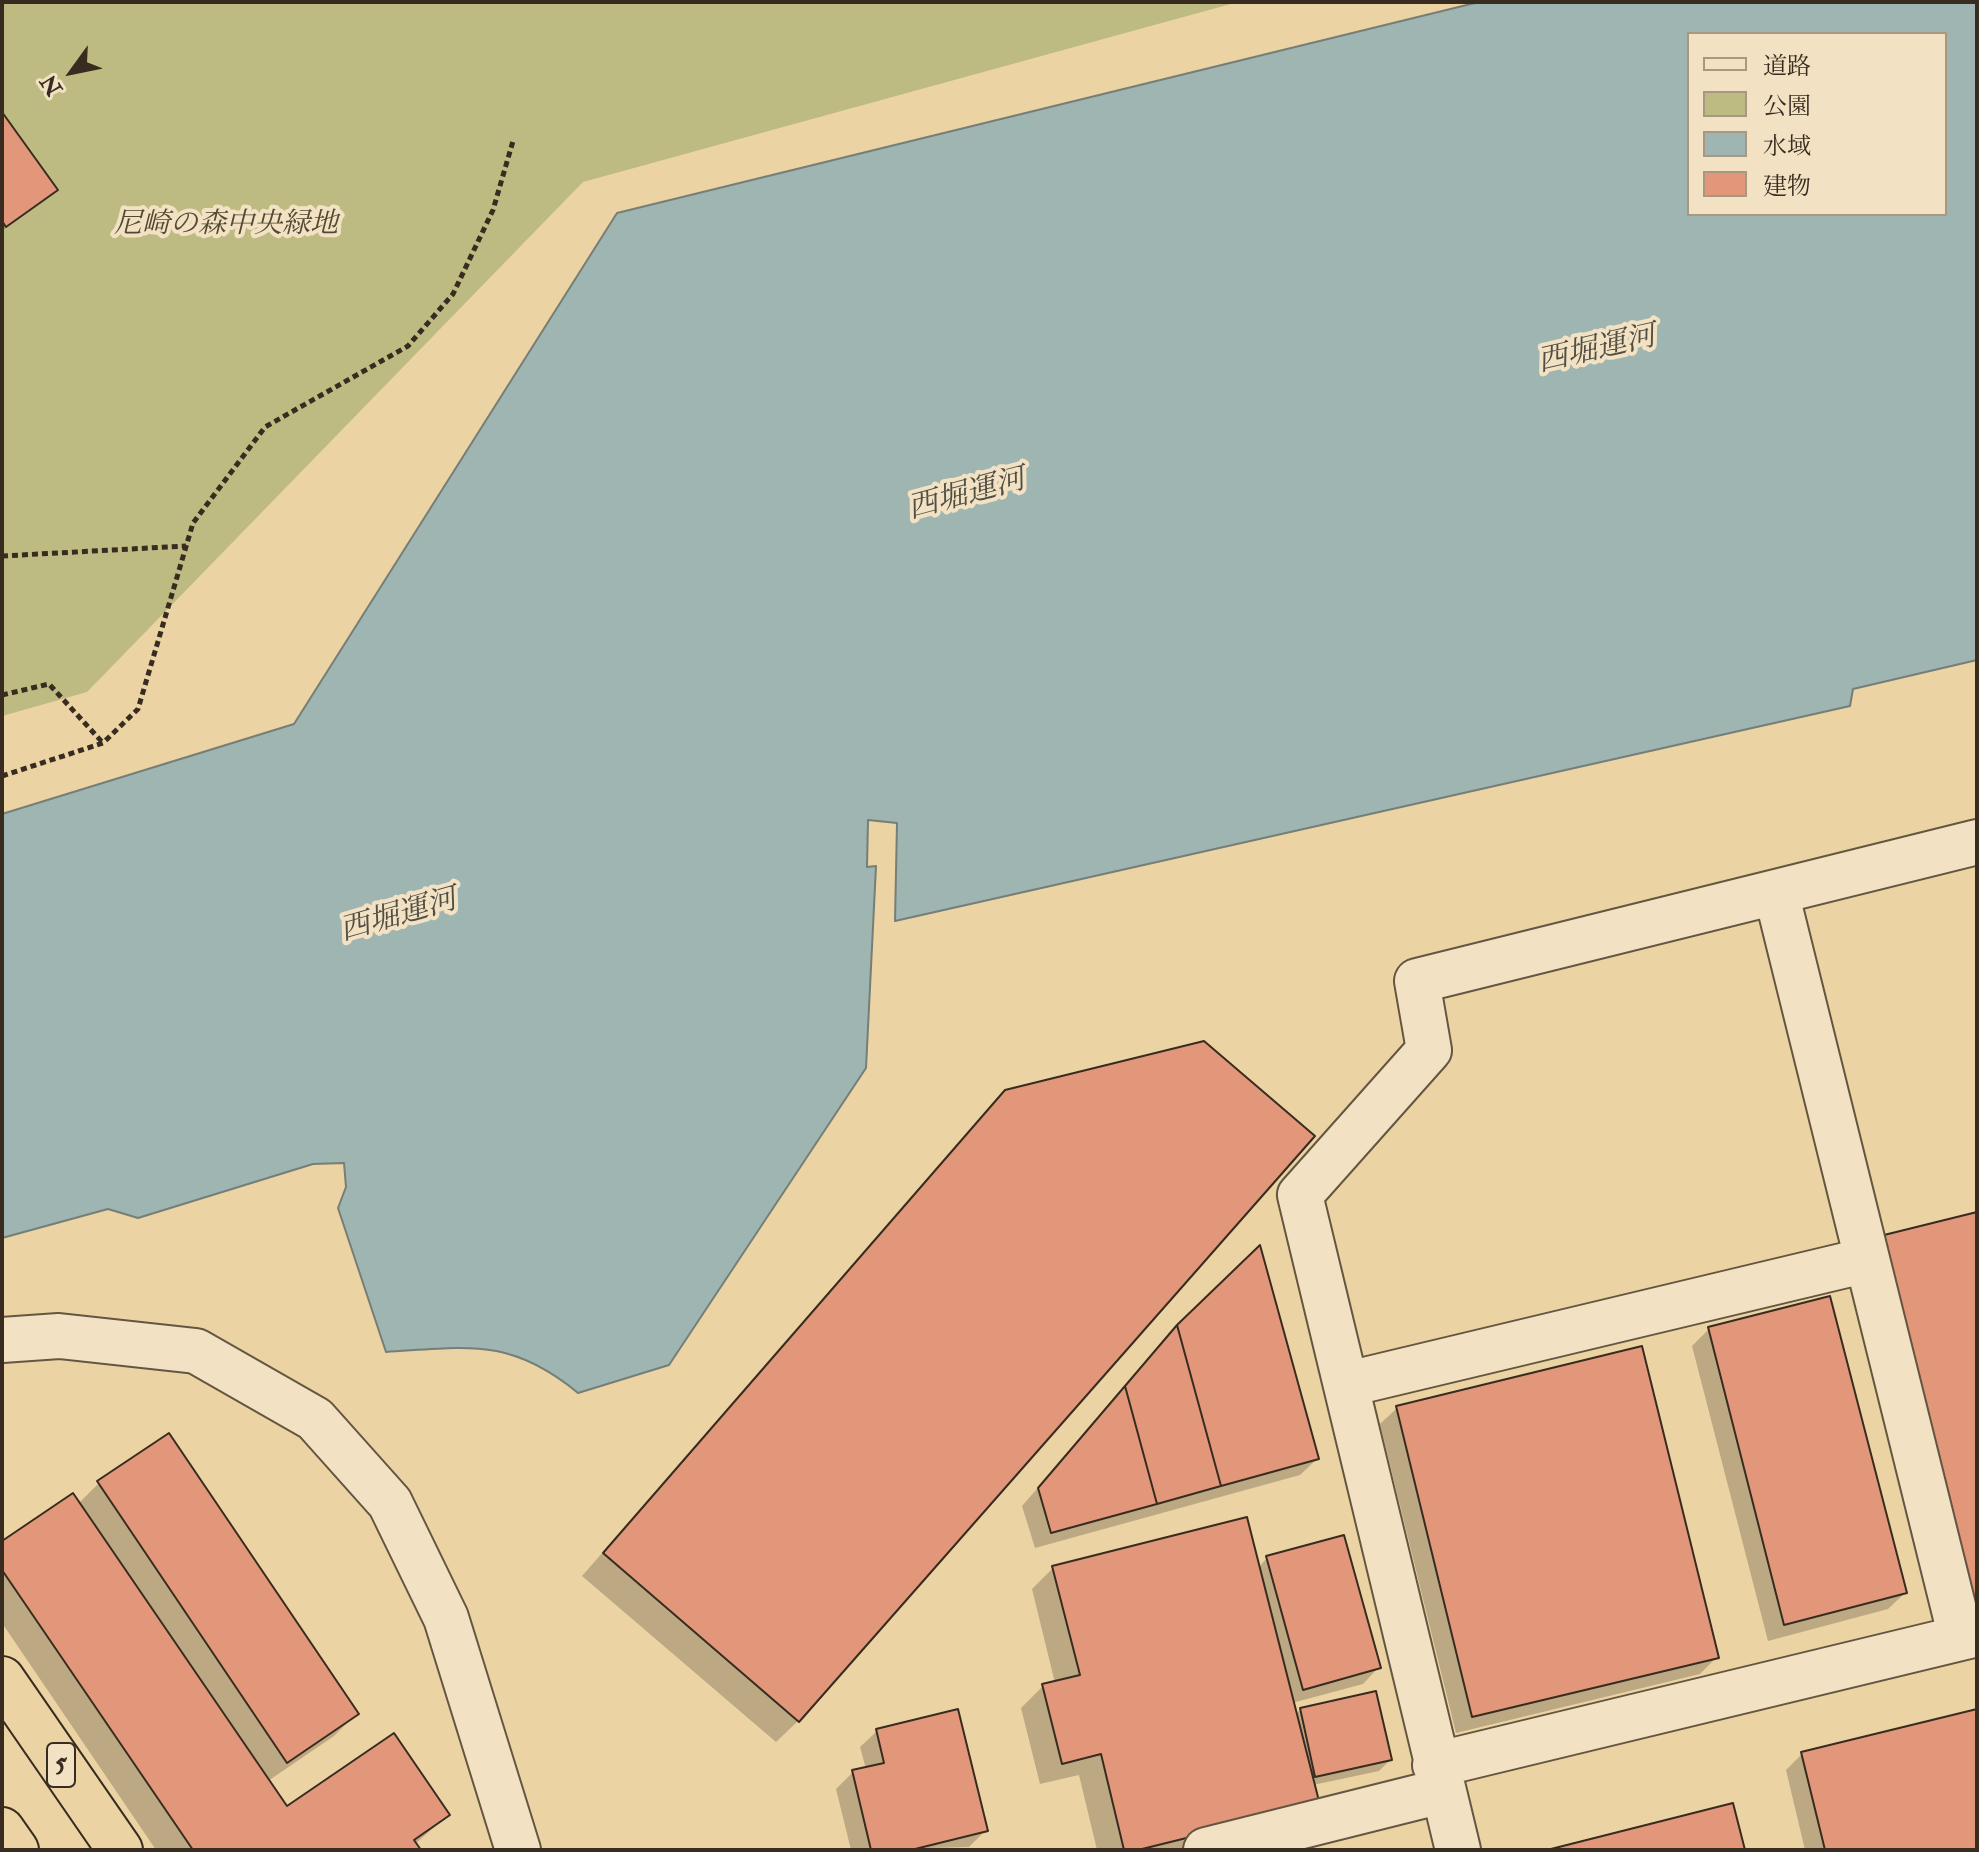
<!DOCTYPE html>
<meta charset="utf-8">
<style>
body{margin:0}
#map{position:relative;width:1979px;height:1852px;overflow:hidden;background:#ebd3a3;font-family:"IM FELL Double Pica","Noto Serif JP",serif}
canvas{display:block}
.frame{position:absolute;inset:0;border:4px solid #372c1f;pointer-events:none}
.legend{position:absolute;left:1687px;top:32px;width:260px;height:184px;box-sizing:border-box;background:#f2e2c3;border:2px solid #a79981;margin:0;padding:10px 14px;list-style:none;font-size:24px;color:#372c1f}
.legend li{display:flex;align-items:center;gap:16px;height:40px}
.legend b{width:40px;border:2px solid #a79981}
.north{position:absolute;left:32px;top:32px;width:80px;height:80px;-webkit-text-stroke:6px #f2e2c3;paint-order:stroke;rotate:237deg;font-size:22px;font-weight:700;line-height:32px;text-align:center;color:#372c1f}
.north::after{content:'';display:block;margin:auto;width:28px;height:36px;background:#372c1f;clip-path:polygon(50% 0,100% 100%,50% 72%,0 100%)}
</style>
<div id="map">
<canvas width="1979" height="1852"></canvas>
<div class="frame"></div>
<ul class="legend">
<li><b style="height:10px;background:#f2e2c3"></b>道路</li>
<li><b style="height:22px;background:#bdbb81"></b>公園</li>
<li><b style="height:22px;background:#9eb5b1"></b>水域</li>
<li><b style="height:22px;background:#e2977b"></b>建物</li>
</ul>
<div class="north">N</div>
</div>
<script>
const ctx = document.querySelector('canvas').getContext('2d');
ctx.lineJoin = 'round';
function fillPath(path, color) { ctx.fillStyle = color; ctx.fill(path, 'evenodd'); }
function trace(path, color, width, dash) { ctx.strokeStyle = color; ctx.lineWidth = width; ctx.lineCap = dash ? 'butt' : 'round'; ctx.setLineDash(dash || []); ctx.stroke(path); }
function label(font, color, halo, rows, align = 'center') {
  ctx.font = font + ' "IM FELL Double Pica","Noto Serif JP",serif'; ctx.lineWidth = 8; ctx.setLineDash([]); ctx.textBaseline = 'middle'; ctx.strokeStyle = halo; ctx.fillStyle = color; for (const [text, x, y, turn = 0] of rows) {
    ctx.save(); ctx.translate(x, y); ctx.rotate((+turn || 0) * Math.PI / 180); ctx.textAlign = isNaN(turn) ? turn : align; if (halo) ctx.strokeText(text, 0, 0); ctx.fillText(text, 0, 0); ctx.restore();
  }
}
const green = new Path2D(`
 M2,2H1238L583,182L87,692L2,716Z`);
const water = new Path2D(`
 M1479,2H1977V660L1853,689L1850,706L895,921L897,823L868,820L867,867L876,866L866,1068L669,1365L578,1393C510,1337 468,1347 386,1352L338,1208L346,1187L344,1163L313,1164L138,1218L108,1209L2,1238V814L294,724L617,213ZM1689,34H1945V214H1689Z`);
const shadow = new Path2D(`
 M2,116L56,189L2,231Z
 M1006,1092L798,1721L776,1742L582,1576Z
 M1178,1326L1317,1459L1300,1475L1035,1548L1022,1506Z
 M1709,1329L1905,1593L1888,1609L1768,1641L1692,1346Z
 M1397,1408L1717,1657L1700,1674L1456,1733L1380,1424Z
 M99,1483L356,1714L334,1736L268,1781L286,1809L448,1815L415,1844L419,1850H156L2,1623V1543L78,1504Z
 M1267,1558L1379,1667L1363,1684L1292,1703L1295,1715L1301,1709L1390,1760L1379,1771L1313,1785L1200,1850H1097L1079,1775L1040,1784L1021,1708L1043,1686L1055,1683L1032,1589L1053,1568H1258Z
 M1977,1711V1850H1805L1786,1770L1802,1754Z
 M877,1731L985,1831L969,1847L851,1850L836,1789L853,1772L866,1769L860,1747Z`);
const building = new Path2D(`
 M2,112L58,190L6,227L2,221Z
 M1204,1041L1315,1136L799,1722L603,1553L1005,1090Z
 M1977,1212V1612L1880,1236Z
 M1260,1245L1319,1459L1221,1486L1177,1325Z
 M1830,1296L1907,1593L1784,1625L1708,1327Z
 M1177,1325L1221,1486L1157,1504L1125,1386Z
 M1642,1346L1719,1658L1472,1717L1396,1406Z
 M1125,1386L1157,1504L1051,1533L1038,1488Z
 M169,1433L359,1714L287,1763L97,1481Z
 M73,1493L287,1806L394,1733L450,1815L414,1840L421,1850H193L2,1570V1541Z
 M1247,1517L1320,1805L1138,1850H1124L1101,1754L1062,1764L1042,1684L1080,1675L1052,1566Z
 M1344,1535L1381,1668L1303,1690L1266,1556Z
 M1376,1691L1392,1760L1315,1777L1300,1708Z
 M958,1709L988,1831L911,1850H871L852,1770L884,1763L876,1729Z
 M1977,1709V1850H1825L1801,1752Z
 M1733,1803L1745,1850H1547Z`);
const path = new Path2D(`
 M2,3L3,2
 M2,556L186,546
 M2,695L49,684L103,743
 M2,776L103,743L138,709L193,523L265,427L408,346L453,294L493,210L513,141`);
const minor = new Path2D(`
 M1776,892L1961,1638
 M2,1340L59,1336L196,1351L315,1419L390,1503L446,1618L518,1850
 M1348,1384L1867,1260
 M1435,1765L1977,1634
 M1206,1850L1442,1791
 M1458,1850L1300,1195L1429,1050L1417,981L1977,842`);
const highway = new Path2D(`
 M2,1679L120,1850
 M2,1830L16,1850`);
const shields = [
 [61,1765,28]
];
const shieldNames = [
 ["5",61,1765]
];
const parkNames = [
 ["尼崎の森中央緑地",226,226]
];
const waterNames = [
 ["西堀運河",1597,351,-13],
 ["西堀運河",967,496,-15],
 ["西堀運河",399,917,-16]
];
fillPath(green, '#bdbb81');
fillPath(water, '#9eb5b1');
trace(water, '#757e77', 2);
fillPath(shadow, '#0003');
fillPath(building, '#e2977b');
trace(building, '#372c1f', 2);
trace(minor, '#645640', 48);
trace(highway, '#372c1f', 48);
trace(path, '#372c1f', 5, [6, 4]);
trace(minor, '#f2e2c3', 44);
trace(highway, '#ebd3a3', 44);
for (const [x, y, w] of shields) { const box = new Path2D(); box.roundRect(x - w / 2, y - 22, w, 44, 6); ctx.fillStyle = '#f2e2c3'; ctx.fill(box); trace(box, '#372c1f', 2); }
label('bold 26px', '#372c1f', null, shieldNames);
label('italic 28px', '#524933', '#f2e2c3', parkNames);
label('italic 30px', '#514e44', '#f2e2c3', waterNames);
</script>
